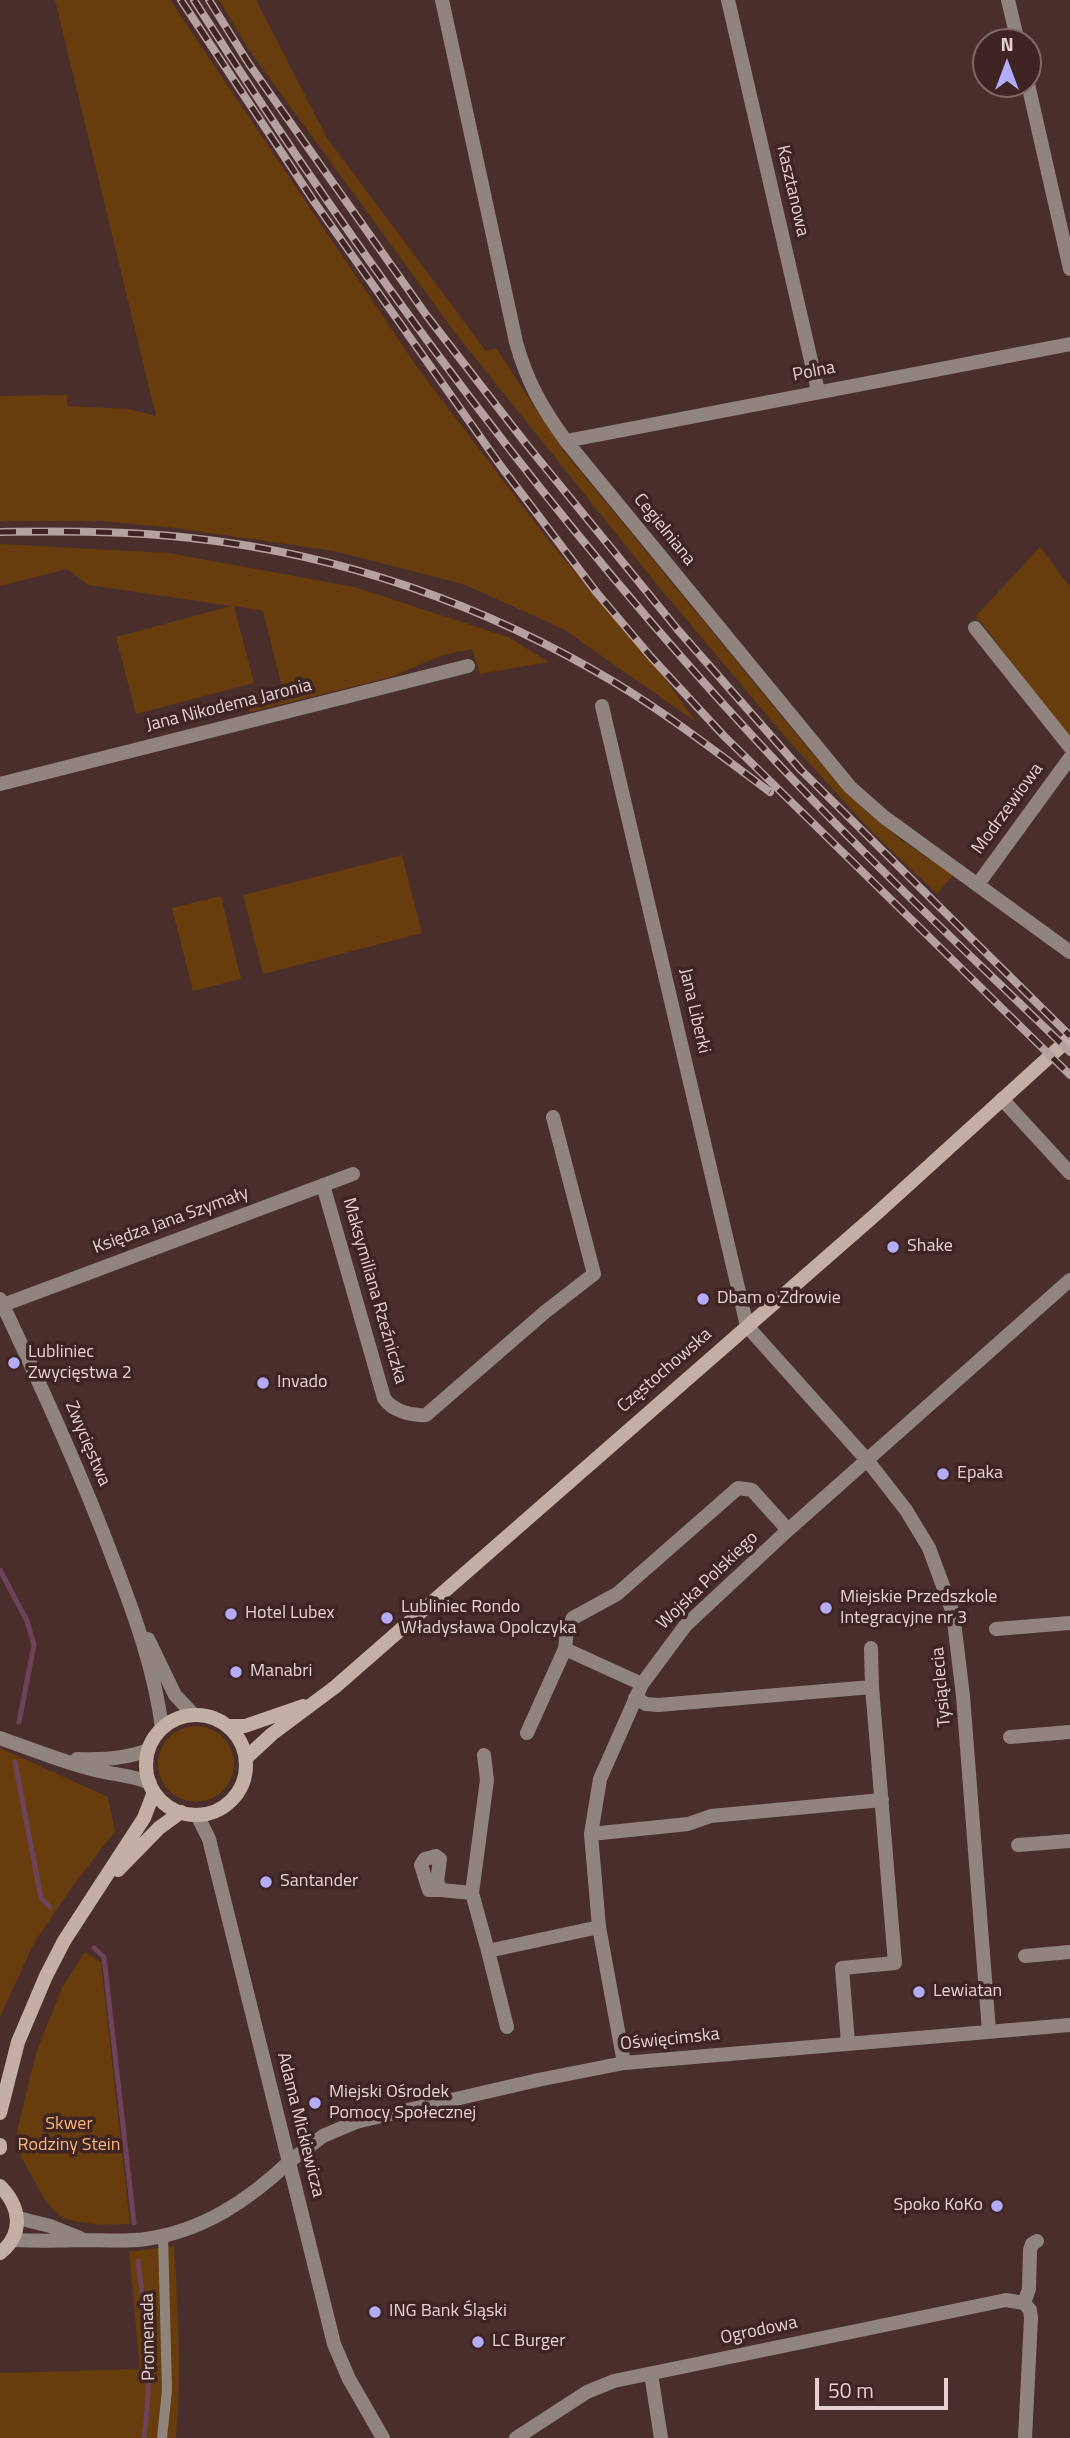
<!DOCTYPE html>
<meta charset="utf-8">
<style>
body{margin:0}
#map{position:relative;width:1070px;height:2438px;overflow:hidden;background:#492e2c;font-family:"Titillium Web",sans-serif}
canvas{display:block}
.north{position:absolute;left:972px;top:28px;width:70px;height:70px;box-sizing:border-box;background:#3e2422;border:2px solid #806a68;border-radius:50%;rotate:0deg;font-size:19px;font-weight:700;line-height:28px;text-align:center;color:#e4d3d1}
.north::after{content:'';display:block;margin:auto;width:24px;height:32px;background:#b5acf9;clip-path:polygon(50% 0,100% 100%,50% 72%,0 100%)}
.scale{position:absolute;left:815px;top:2378px;width:133px;height:32px;box-sizing:border-box;border:4px solid #e4d3d1;border-top:0;padding-left:9px;font-size:21px;line-height:24px;white-space:nowrap;color:#e4d3d1;-webkit-text-stroke:5px #3e2422;paint-order:stroke}
</style>
<div id="map">
<canvas width="1070" height="2438"></canvas>
<div class="north">N</div>
<div class="scale">50 m</div>
</div>
<script>
const ctx = document.querySelector('canvas').getContext('2d');
ctx.lineJoin = 'round';
function fillPath(path, color) { ctx.fillStyle = color; ctx.fill(path, 'evenodd'); }
function trace(path, color, width, dash) { ctx.strokeStyle = color; ctx.lineWidth = width; ctx.lineCap = dash ? 'butt' : 'round'; ctx.setLineDash(dash || []); ctx.stroke(path); }
function label(font, color, halo, rows, align = 'center') {
  ctx.font = font + ' "Titillium Web",sans-serif'; ctx.lineWidth = 7; ctx.setLineDash([]); ctx.textBaseline = 'middle'; ctx.strokeStyle = halo; ctx.fillStyle = color; for (const [text, x, y, turn = 0] of rows) {
    ctx.save(); ctx.translate(x, y); ctx.rotate((+turn || 0) * Math.PI / 180); ctx.textAlign = isNaN(turn) ? turn : align; if (halo) ctx.strokeText(text, 0, 0); ctx.fillText(text, 0, 0); ctx.restore();
  }
}
const green = new Path2D(`
 M55,0H170L417,367L549,541L663,676L696,722L563,629L463,584L334,551L175,528L101,521H0V396L67,395V406L129,409L156,416Z
 M219,0H256L327,138L486,351L496,348L562,449L815,757L867,812L901,840L953,875L937,894L873,833L788,740L659,587L456,334L247,47Z
 M0,544L169,553L354,587L508,637L549,662L480,674L472,649L440,656L391,677L250,712L245,697L282,687L263,611L234,606L254,683L136,714L116,637L231,606L88,585L67,569L0,586Z
 M1040,547L1070,587V739L976,616Z
 M402,855L422,933L263,974L243,895Z
 M221,896L241,979L193,991L172,908Z
 M158 1764a38 38 0 1 1 76 0a38 38 0 1 1-76 0Z
 M0,1748L108,1797L115,1831L72,1887L34,1943L0,2017Z
 M85,1952L101,1962L130,2224L99,2225L68,2220L60,2216L46,2202L17,2149V2131L36,2053L62,1988Z
 M174,2246C178,2310 182,2375 176,2438H0V2373L140,2369L129,2252Z`);
const stream = new Path2D(`
 M0,1570L27,1621L34,1645L19,1722
 M15,1762L41,1898L50,1907
 M94,1948L104,1957L134,2223
 M138,2261C146,2324 153,2375 144,2438`);
const pedestrian = new Path2D(`
 M162,2438L167,2390L163,2235`);
const minor = new Path2D(`
 M442,0L516,342C527,382 542,408 566,441L850,787L884,817L1070,952
 M728,0L818,391
 M1008,0L1018,42
 M1028,84L1070,269
 M566,441L1070,344
 M975,628L1070,747
 M602,706L747,1326L867,1460L906,1510L929,1548L953,1613L963,1696L989,2031
 M0,784L468,666
 M978,884L1070,758
 M323,1185L384,1398C392,1411 412,1416 426,1415L545,1312L594,1274L553,1117
 M3,1305L353,1174
 M996,1629L1070,1623
 M871,1648L872,1687
 M642,1684L565,1649L567,1630L573,1618L617,1594L738,1488L752,1490L788,1530
 M635,1698L646,1704L658,1705L872,1687L895,1963L842,1968L848,2043
 M527,1733L565,1649
 M1010,1737L1070,1732
 M0,1738C31,1749 63,1762 95,1770C114,1775 132,1775 150,1783
 M484,1755L487,1780L472,1893L488,1951L599,1927
 M77,1759C101,1760 126,1759 148,1750
 M591,1834L688,1824L711,1816L882,1800
 M1018,1845L1070,1841
 M441,1890H429L421,1865L425,1859L436,1856L440,1859L437,1882L441,1890L472,1893
 M488,1951L507,2027
 M1025,1956L1070,1952
 M624,2063L599,1927L591,1834L600,1779L642,1684L685,1626L788,1530L1070,1280
 M290,2161L323,2136L356,2122L538,2080L624,2063L1070,2025
 M1024,2303L1030,2310L1031,2318L1025,2438
 M1024,2303L1029,2289L1030,2250L1032,2244L1037,2241
 M651,2374L661,2438
 M516,2438L587,2392L614,2381L1006,2300L1024,2303`);
const tertiary = new Path2D(`
 M1002,1099L1070,1173
 M0,1299C41,1386 81,1473 115,1564C135,1616 155,1672 162,1728
 M148,1639L175,1695L194,1715
 M197,1815L209,1839L334,2344L349,2379L383,2438
 M18,2218L50,2226L80,2238
 M12,2240C36,2241 58,2241 82,2240C103,2240 125,2242 146,2239C203,2231 249,2200 290,2161`);
const secondary = new Path2D(`
 M146 1765a50 50 0 1 1 100 0a50 50 0 1 1-100 0Z
 M227,1726H245L303,1706
 M246,1758L272,1734L335,1687L875,1215L1070,1038
 M118,1870L159,1828L181,1812
 M0,2113L18,2042L46,1976L64,1941L144,1818L154,1792
 M0,2145V2148
 M0,2186C20,2206 25,2233 0,2253`);
const rail = new Path2D(`
 M181,0L313,200L500,465L597,593L651,657L724,736L1070,1075
 M194,0C361,262 546,513 757,741C856,849 965,950 1070,1052
 M209,0L249,64L427,316L527,445L678,630L801,770L1070,1036
 M0,532C64,531 127,531 191,538C341,554 485,605 614,682C669,715 719,754 770,792`);
const markers = [
 [893,1247,7,"#b5acf9"],
 [703,1299,7,"#b5acf9"],
 [14,1363,7,"#b5acf9"],
 [263,1383,7,"#b5acf9"],
 [943,1474,7,"#b5acf9"],
 [826,1608,7,"#b5acf9"],
 [231,1614,7,"#b5acf9"],
 [387,1618,7,"#b5acf9"],
 [236,1672,7,"#b5acf9"],
 [266,1882,7,"#b5acf9"],
 [919,1992,7,"#b5acf9"],
 [315,2103,7,"#b5acf9"],
 [997,2206,7,"#b5acf9"],
 [375,2312,7,"#b5acf9"],
 [478,2342,7,"#b5acf9"]
];
const streetNames = [
 ["Kasztanowa",792,191,77],
 ["Polna",814,372,-11],
 ["Cegielniana",664,530,51],
 ["Jana Nikodema Jaronia",229,706,-14],
 ["Modrzewiowa",1008,809,-54],
 ["Jana Liberki",694,1011,77],
 ["Księdza Jana Szymały",171,1221,-20],
 ["Maksymiliana Rzeźniczka",374,1291,74],
 ["Częstochowska",665,1371,-41],
 ["Zwycięstwa",87,1444,67],
 ["Wojska Polskiego",708,1581,-44],
 ["Tysiąclecia",942,1687,-95],
 ["Oświęcimska",670,2040,-6],
 ["Adama Mickiewicza",300,2125,76],
 ["Ogrodowa",759,2331,-12],
 ["Promenada",149,2337,-91]
];
const poiNames = [
 ["Shake",907,1247],
 ["Dbam o Zdrowie",717,1299],
 ["Lubliniec",28,1353],
 ["Zwycięstwa 2",28,1374],
 ["Invado",277,1383],
 ["Epaka",957,1474],
 ["Miejskie Przedszkole",840,1598],
 ["Integracyjne nr 3",840,1619],
 ["Lubliniec Rondo",401,1608],
 ["Władysława Opolczyka",401,1629],
 ["Hotel Lubex",245,1614],
 ["Manabri",250,1672],
 ["Santander",280,1882],
 ["Lewiatan",933,1992],
 ["Miejski Ośrodek",329,2093],
 ["Pomocy Społecznej",329,2114],
 ["Spoko KoKo",983,2206,"right"],
 ["ING Bank Śląski",389,2312],
 ["LC Burger",492,2342]
];
const parkNames = [
 ["Skwer",69,2125],
 ["Rodziny Stein",69,2146]
];
fillPath(green, '#673d0d');
trace(stream, '#6d435a', 5);
trace(pedestrian, '#91847e', 10);
trace(minor, '#91847e', 14);
trace(tertiary, '#91847e', 14);
trace(secondary, '#c4afa6', 14);
trace(rail, '#b5a19f', 8);
trace(rail, '#3e2422', 5, [16]);
for (const [x, y, r, color] of markers) { const dot = new Path2D(); dot.arc(x, y, r, 0, 2 * Math.PI); ctx.fillStyle = color; ctx.fill(dot); trace(dot, '#3e2422', 2.5); }
label('18px', '#e4d3d1', '#3e2422', streetNames);
label('18px', '#e4d3d1', '#3e2422', poiNames, 'left');
label('18px', '#fbb676', '#3e2422', parkNames);
</script>
